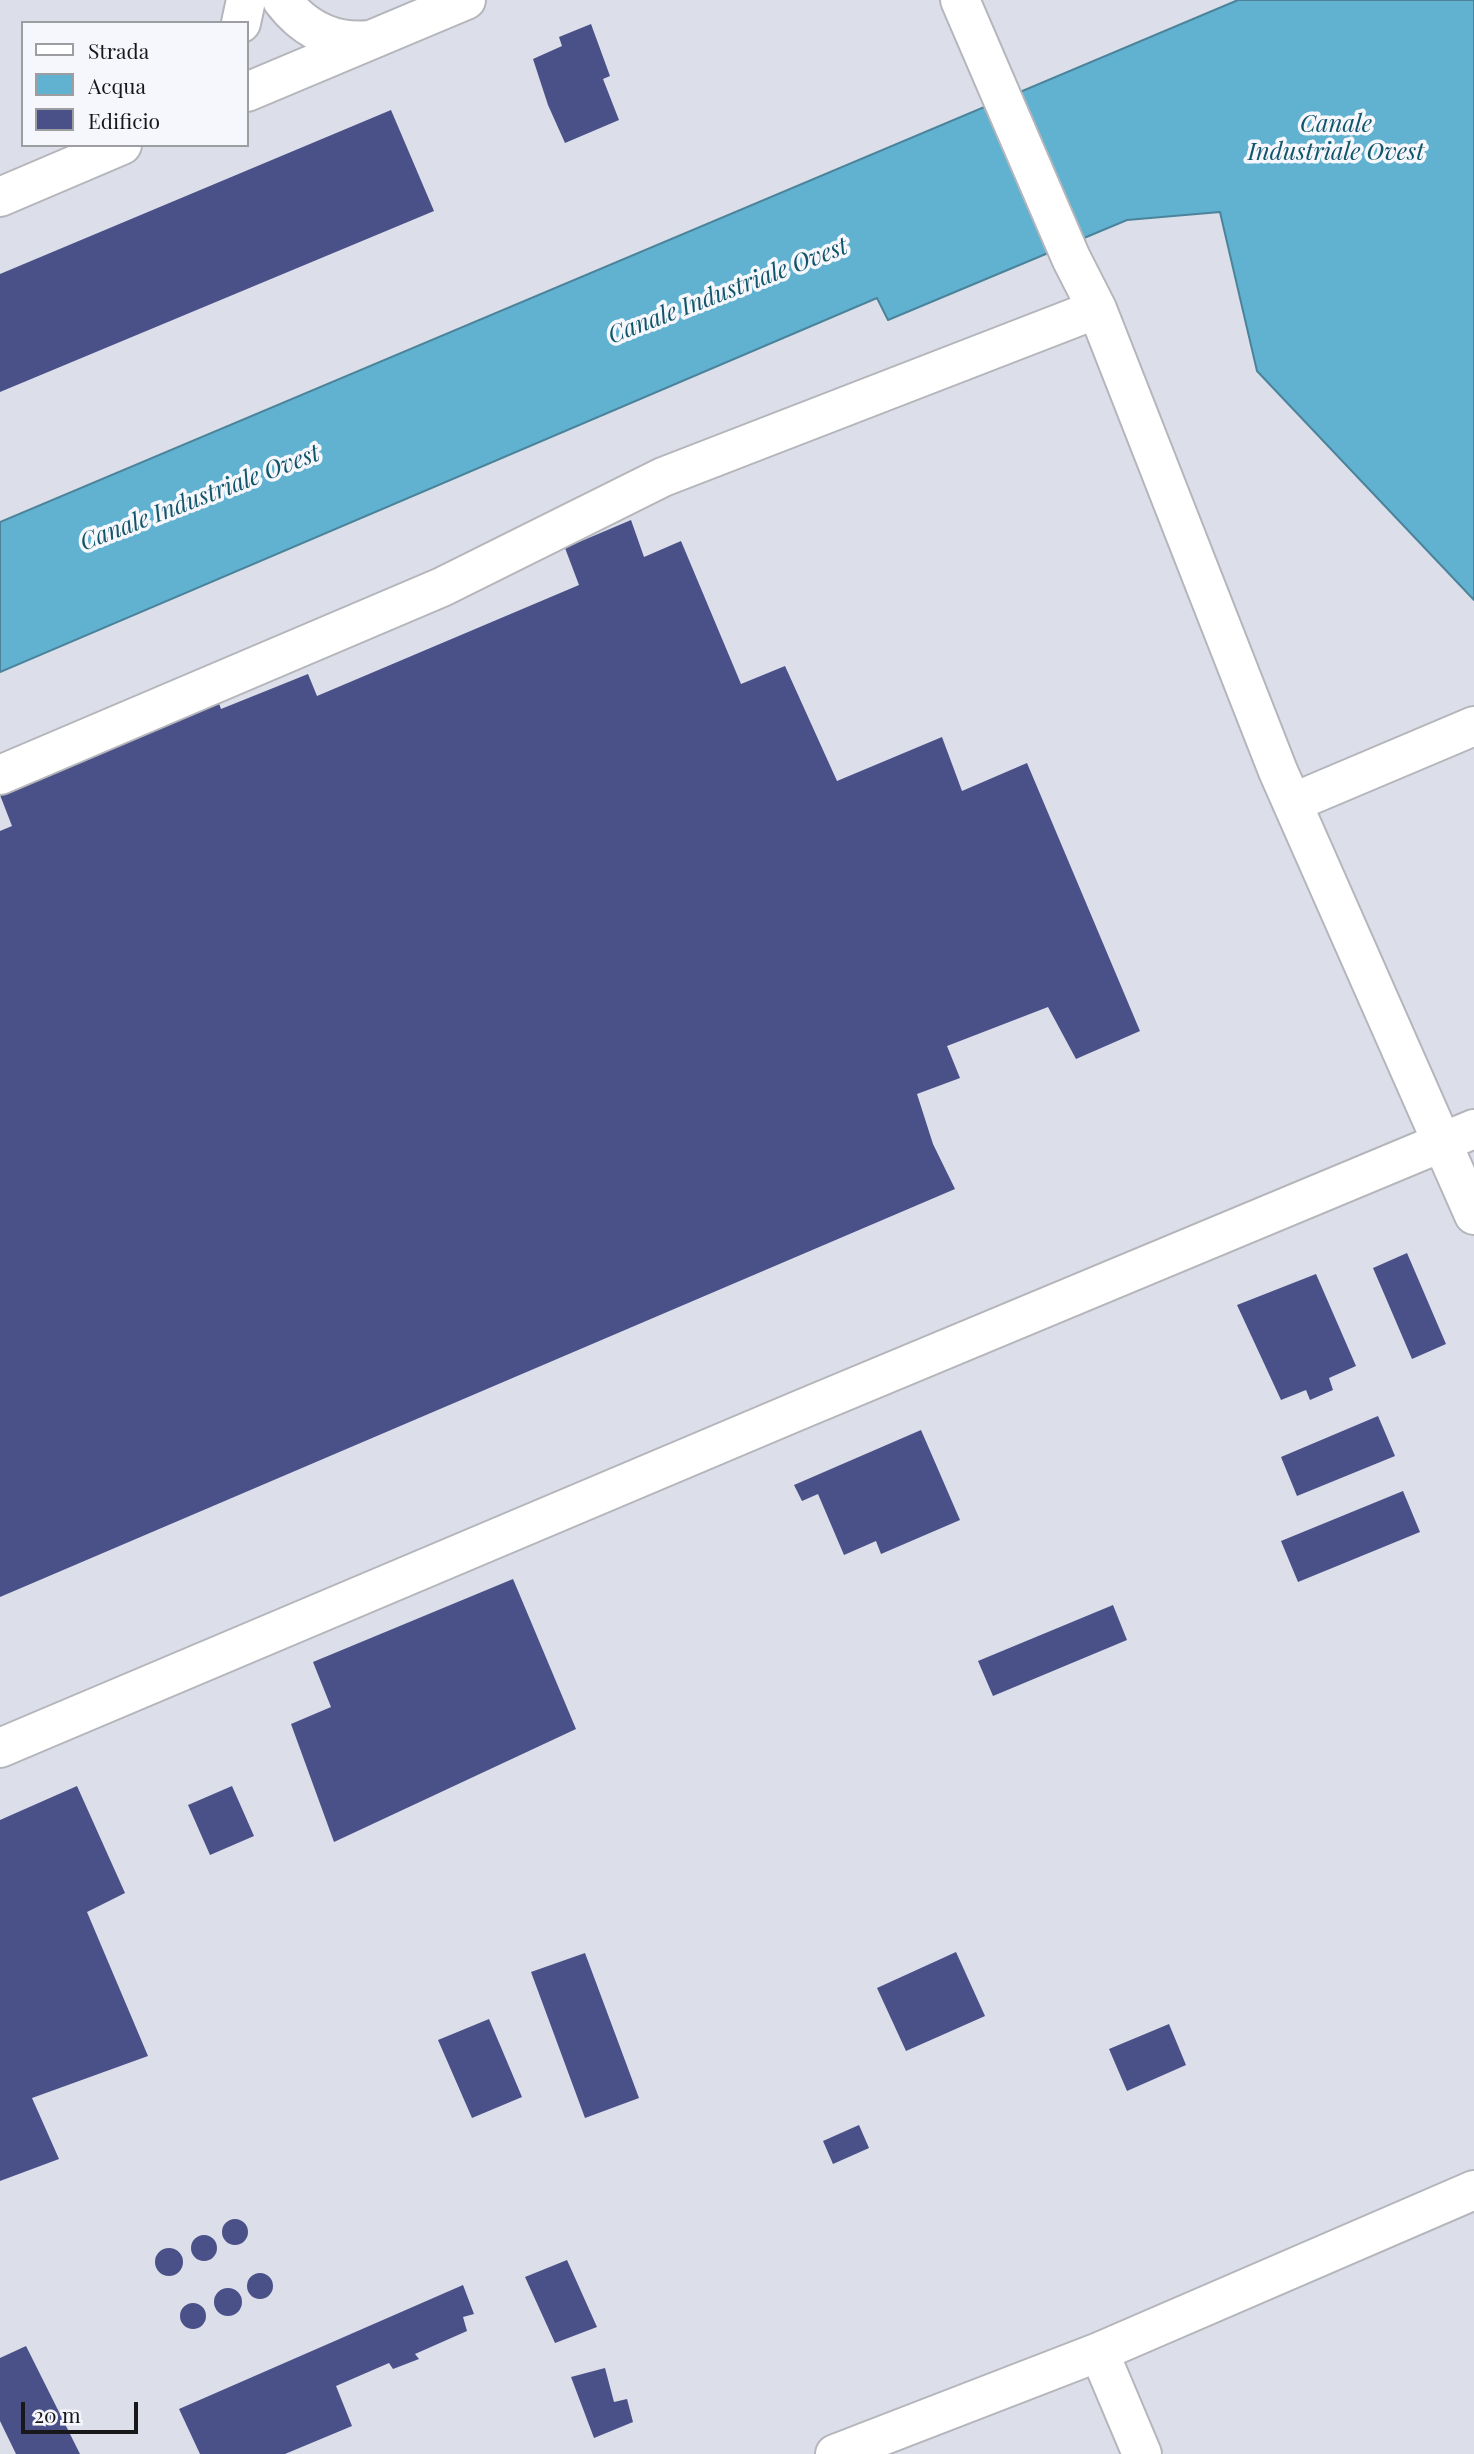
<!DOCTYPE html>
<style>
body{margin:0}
#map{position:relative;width:1474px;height:2454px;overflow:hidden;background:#e9eaee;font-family:"Playfair Display",serif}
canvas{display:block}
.legend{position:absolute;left:21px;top:21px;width:228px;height:126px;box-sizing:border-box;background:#f6f7fc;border:2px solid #9d9ea2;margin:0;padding:9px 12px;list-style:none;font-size:21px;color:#18181a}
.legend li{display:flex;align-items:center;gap:14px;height:35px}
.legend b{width:35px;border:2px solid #9d9ea2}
.scale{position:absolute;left:21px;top:2402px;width:117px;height:32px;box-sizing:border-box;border:4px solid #18181a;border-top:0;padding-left:9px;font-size:21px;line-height:24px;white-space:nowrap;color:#18181a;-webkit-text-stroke:5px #f6f7fc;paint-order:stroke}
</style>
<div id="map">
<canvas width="1474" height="2454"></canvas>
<ul class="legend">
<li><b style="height:9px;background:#fff"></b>Strada</li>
<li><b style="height:19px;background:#61b2d1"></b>Acqua</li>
<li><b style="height:19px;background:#495188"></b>Edificio</li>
</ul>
<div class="scale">20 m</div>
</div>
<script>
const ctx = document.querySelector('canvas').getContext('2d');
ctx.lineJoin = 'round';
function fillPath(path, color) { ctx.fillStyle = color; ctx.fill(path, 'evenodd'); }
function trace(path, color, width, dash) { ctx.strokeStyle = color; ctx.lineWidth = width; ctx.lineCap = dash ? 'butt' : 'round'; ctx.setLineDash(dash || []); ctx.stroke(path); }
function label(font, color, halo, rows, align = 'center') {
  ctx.font = font + ' "Playfair Display",serif'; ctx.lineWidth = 7; ctx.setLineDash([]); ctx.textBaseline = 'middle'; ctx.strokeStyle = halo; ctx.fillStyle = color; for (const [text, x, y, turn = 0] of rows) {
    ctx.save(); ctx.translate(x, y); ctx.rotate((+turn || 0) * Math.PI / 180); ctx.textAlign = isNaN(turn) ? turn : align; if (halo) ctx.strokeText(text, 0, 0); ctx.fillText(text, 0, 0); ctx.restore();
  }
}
const built = new Path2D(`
 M0,0H1238L0,522ZM23,23H247V145H23Z
 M1220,212L1257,371L1474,600V2454H0V672L878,298L888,320L1127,220Z`);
const water = new Path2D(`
 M1238,0H1474V600L1257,371L1220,212L1127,220L888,320L877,298L0,672V522Z`);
const building = new Path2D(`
 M591,24L610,76L603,79L619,120L565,143L548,105L533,59L562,46L559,37Z
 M391,110L434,211L0,392V274Z
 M631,520L644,557L681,541L741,684L785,666L837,781L942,737L962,791L1027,763L1140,1031L1076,1059L1048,1007L947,1046L960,1078L917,1094L933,1144L955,1189L0,1597V831L12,826L0,795V789L217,698L221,709L308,674L317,696L579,585L565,548Z
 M1407,1253L1446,1344L1412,1359L1373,1268Z
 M1316,1274L1356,1366L1329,1378L1333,1390L1310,1400L1306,1390L1281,1400L1237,1305Z
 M1378,1416L1395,1456L1297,1496L1281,1457Z
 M921,1430L960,1520L881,1554L876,1541L844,1555L818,1494L802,1501L794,1485Z
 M1403,1491L1420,1532L1298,1582L1281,1541Z
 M513,1579L576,1729L334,1842L291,1724L331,1707L313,1662Z
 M1113,1605L1127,1640L993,1696L978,1661Z
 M77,1786L125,1893L87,1912L148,2056L32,2098L59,2159L0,2181V1820Z
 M232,1786L254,1836L210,1855L188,1805Z
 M956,1952L985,2016L906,2051L877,1988Z
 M585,1953L639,2098L585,2118L531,1972Z
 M489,2019L522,2097L472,2118L438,2040Z
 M1169,2024L1186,2065L1127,2091L1109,2049Z
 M859,2125L869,2148L833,2164L823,2141Z
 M222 2232a13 13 0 1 1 26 0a13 13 0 1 1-26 0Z
 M191 2248a13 13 0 1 1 26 0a13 13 0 1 1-26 0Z
 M155 2262a14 14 0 1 1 28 0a14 14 0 1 1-28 0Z
 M567,2260L597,2327L555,2343L525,2277Z
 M247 2286a13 13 0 1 1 26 0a13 13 0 1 1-26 0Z
 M463,2285L474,2314L463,2317L467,2331L415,2354L419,2359L393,2369L389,2363L336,2386L352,2426L285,2454H200L179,2409Z
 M214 2302a14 14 0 1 1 28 0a14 14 0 1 1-28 0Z
 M180 2316a13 13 0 1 1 26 0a13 13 0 1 1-26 0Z
 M26,2346L80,2454H16L0,2421V2358Z
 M605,2368L614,2402L627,2399L633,2422L594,2438L571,2377Z`);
const minor = new Path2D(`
 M282,0C304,29 333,44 370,40
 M960,0L1071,258L1097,309L1278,771L1474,1215
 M241,23L246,0
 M247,92L466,0
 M0,197L122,145
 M0,775L442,587L663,477L1097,309
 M1292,803L1474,726
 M0,1748L802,1409L1474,1129
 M1099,2352L1142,2454
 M835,2454L1099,2352L1474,2190`);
const waterNames = [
 ["Canale",1336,125],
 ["Industriale Ovest",1336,153],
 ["Canale Industriale Ovest",728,291,-21],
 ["Canale Industriale Ovest",200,498,-21]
];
fillPath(built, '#dcdeea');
fillPath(water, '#61b2d1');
trace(water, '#4b849a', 2);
fillPath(building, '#495188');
trace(minor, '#b5b6bb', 42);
trace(minor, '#fff', 38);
label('italic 24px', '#11556a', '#f6f7fc', waterNames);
</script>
